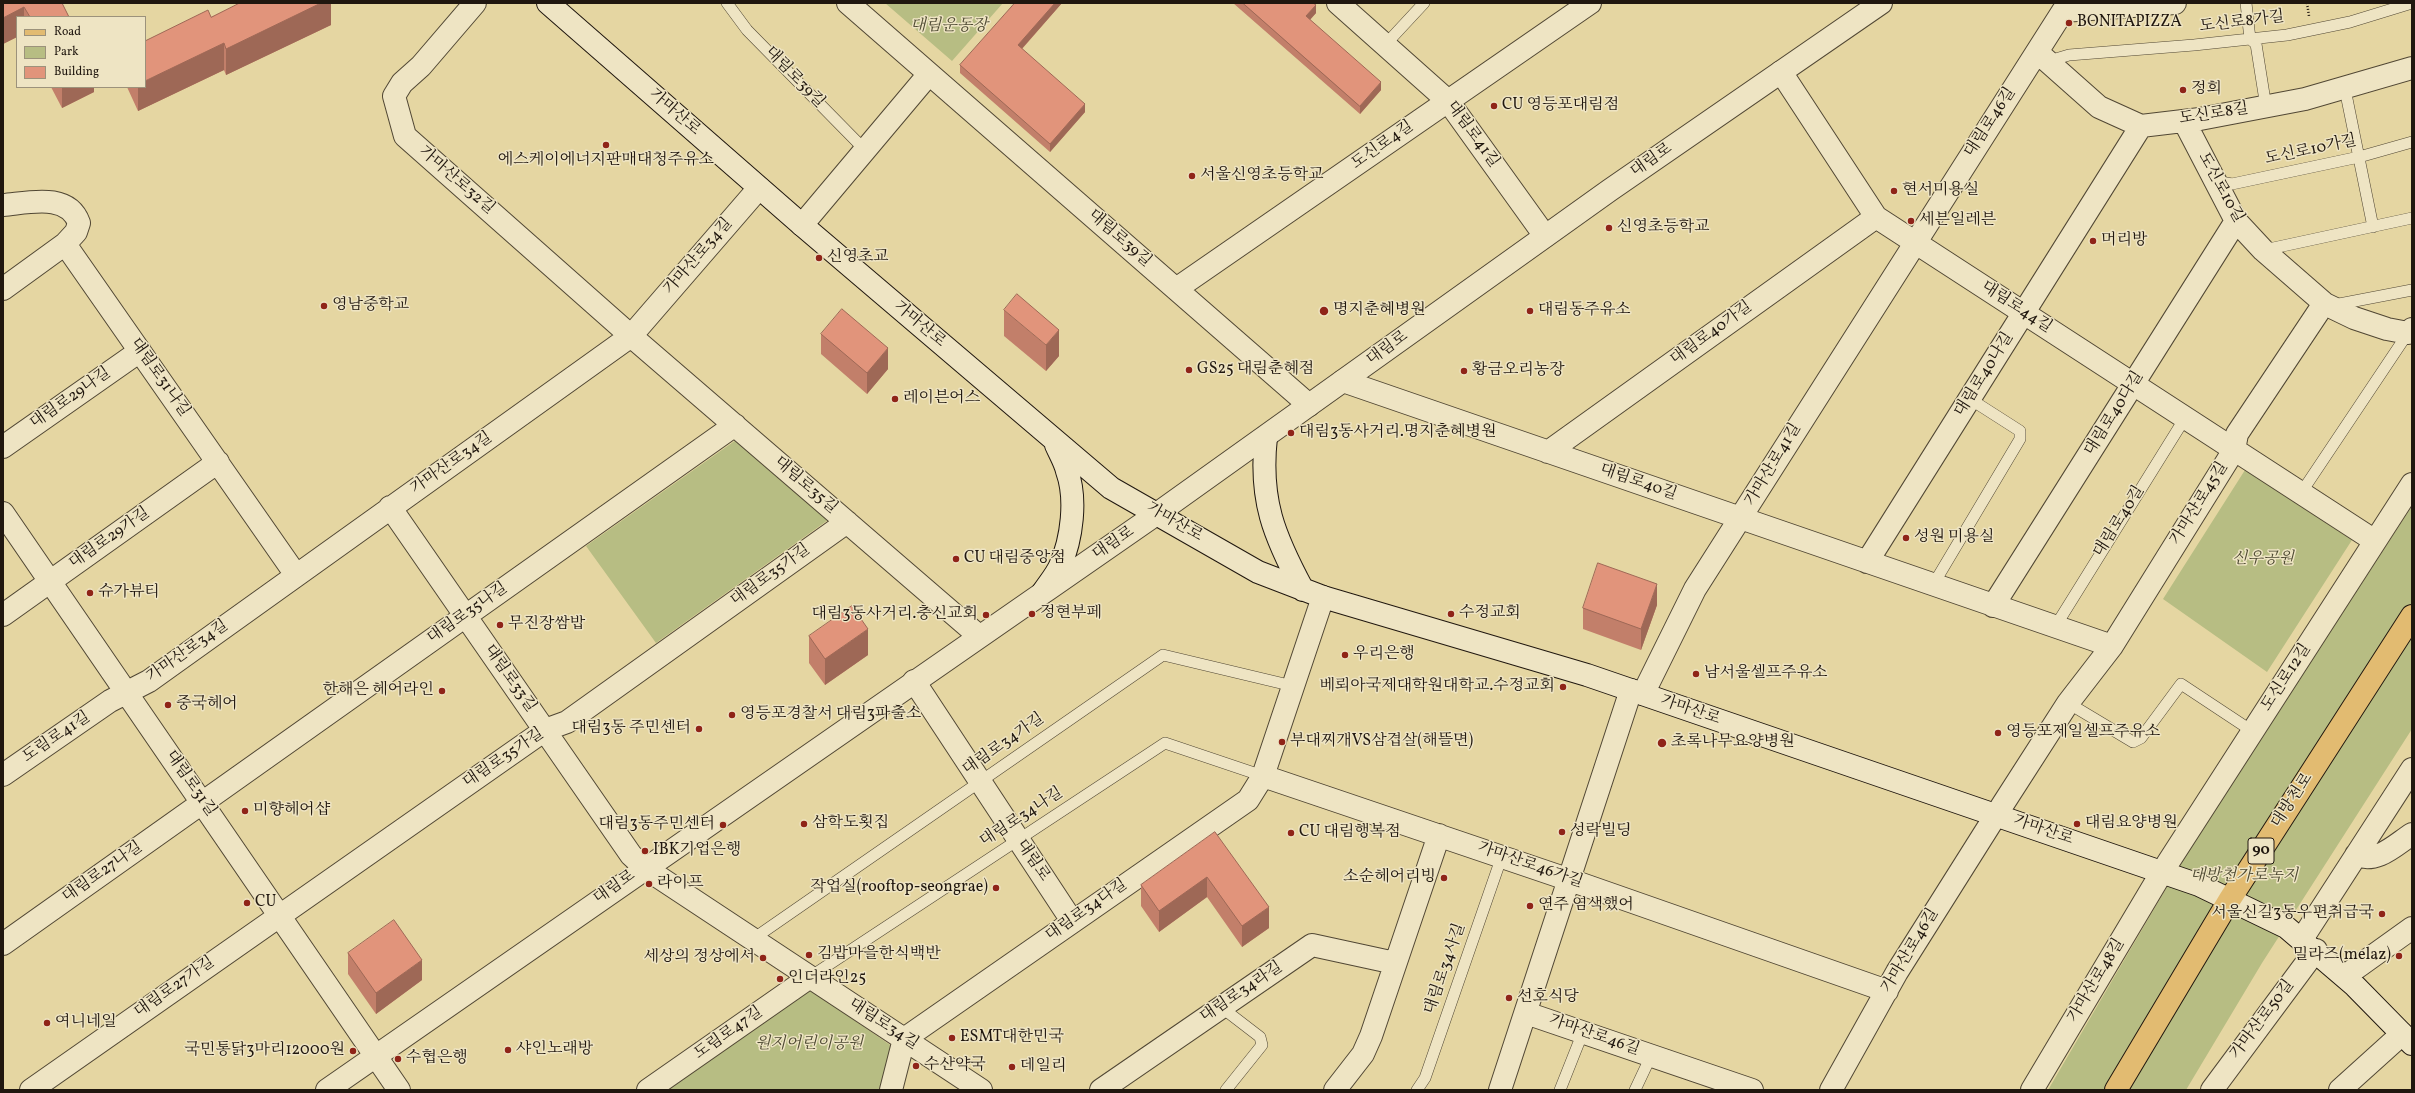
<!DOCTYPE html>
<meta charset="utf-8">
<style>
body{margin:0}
#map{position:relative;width:2415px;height:1093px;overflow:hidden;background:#e5d6a2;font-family:Vollkorn,serif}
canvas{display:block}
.frame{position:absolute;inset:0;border:4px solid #20170f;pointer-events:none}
.legend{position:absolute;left:16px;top:16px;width:130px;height:72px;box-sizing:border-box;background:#eee4c3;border:1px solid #9c927b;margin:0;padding:5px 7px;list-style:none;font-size:12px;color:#20170f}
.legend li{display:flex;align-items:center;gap:8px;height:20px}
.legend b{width:20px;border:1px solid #9c927b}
</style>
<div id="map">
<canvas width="2415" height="1093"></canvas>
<div class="frame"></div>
<ul class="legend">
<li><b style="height:5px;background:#e2bb71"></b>Road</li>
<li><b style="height:11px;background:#b7bd83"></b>Park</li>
<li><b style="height:11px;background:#e1947b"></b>Building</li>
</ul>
</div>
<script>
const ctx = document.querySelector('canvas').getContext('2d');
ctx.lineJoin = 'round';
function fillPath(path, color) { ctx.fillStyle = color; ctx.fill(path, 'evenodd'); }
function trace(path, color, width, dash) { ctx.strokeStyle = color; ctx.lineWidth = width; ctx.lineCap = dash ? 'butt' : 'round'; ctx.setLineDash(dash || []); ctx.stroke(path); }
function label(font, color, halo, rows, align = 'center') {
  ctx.font = font + ' Vollkorn,"Noto Serif KR",serif'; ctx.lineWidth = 3; ctx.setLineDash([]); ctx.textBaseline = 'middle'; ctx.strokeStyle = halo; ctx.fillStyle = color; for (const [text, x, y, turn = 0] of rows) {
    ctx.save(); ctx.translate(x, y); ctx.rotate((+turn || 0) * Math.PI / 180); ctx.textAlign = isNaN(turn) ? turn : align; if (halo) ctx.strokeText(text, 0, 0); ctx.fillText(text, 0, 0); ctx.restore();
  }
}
const green = new Path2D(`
 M885,3H1003L952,61Z
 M736,440L828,520L656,643L586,546Z
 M2245,470L2352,540L2267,672L2163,599Z
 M2412,506V729L2262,963L2186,1090H2048L2191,846Z
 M809,989L893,1047L886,1090H664Z`);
const path = new Path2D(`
 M2307,3L2309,16`);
const service = new Path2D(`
 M727,3L747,30L865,150
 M2246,3L2250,39L2256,44L2266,107
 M1385,45L1424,3
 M2049,61L2069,55L2194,45L2287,35L2350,22L2412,3
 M2345,89L2373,227
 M2215,181L2232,184L2359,157L2412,142
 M2264,250L2412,218
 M2334,305L2412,290
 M2301,493L2408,333
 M1933,585L2020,439V431L1970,399
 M2055,627L2185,418
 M2068,703L2133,742L2141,738L2181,684L2252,731
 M753,939L1163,655L1293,686
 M810,977L1165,743L1263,776
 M1221,1007L1260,1037L1262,1045L1226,1090
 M1417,1090L1425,1078L1502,856
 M1560,1090L1583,1032
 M1635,1090L1651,1056`);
const minor = new Path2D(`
 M475,3L421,66L402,83L394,96L405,136L631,336L979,636
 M848,3L1309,405
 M1338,3L1448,101L1545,236
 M2063,11L2175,3
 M2037,52L2099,107L2141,126L2200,119L2305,99L2412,68
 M1781,72L1876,217L2375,541
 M2184,121L2236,221L2263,250L2325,304L2354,318L2387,329L2408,333L2412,329
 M3,205C28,203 68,192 79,223L76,232L65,244
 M802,225L929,74
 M3,289L65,244L296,575
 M1176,289L1590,3
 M1343,381L2112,646
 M3,447L140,351
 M1548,452L1876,217
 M390,507L631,855L645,868L981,1090
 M3,513L399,1090
 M1867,562L2141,126
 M1993,606L2236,221
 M3,615L218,462
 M914,681L1072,921
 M1643,694L1695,589L2063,11
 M3,775L110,701L149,681L631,336L759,188
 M1263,776L1570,880L1887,991
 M2356,855C2377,864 2395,845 2412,834
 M2302,939L2412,769
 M3,944L735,425
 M2345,976L2412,928
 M1526,1013L1752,1090
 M31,1090L545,730L567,722L847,522
 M648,1090L810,977
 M891,1090L904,1039L1248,800L1263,776L1323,597
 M1101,1090L1312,945L1395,963
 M1335,1090L1363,1054L1371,1036L1439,835
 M1500,1090L1631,690
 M1831,1090L1897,972L1996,815L2068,703L2112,646L2234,450L2237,434L2321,308L2329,306
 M2032,1090L2162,872L2412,484
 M2212,1090L2316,950
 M2340,1090L2402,1034`);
const tertiary = new Path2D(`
 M327,1090L1158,513L1610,190L1881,3`);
const secondary = new Path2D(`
 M548,3L802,225L1111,488L1258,572L1323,597L1587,675L2199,885L2286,927L2355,986L2412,1044
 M1266,437C1259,500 1274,536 1303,590
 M1043,592C1049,583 1056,575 1060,566C1072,539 1077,499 1067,471C1065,462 1060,454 1056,445`);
const primary = new Path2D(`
 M2116,1090L2230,899L2412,616`);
const wall = new Path2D(`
 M3,3H62L69,17H17V37L3,44Z
 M331,3V25L226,75L224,70L138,111L127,87H145L211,17Z
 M1015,3H1062L1022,49L1085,112L1050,152L960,73V65Z
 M1233,3H1313L1316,13L1310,20L1381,90L1360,114Z
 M51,87H94V92L62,108Z
 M1004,310L1059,356L1046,371L1004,336Z
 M821,334L888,369L867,394L821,354Z
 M1657,605L1641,650L1583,629V608Z
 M809,636L868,655L825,685L809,663Z
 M1215,832L1269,928L1242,947L1207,897L1159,932L1141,906V885Z
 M348,953L422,980L376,1014L348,974Z`);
const shadedWall = new Path2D(`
 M321,3H331V25L226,75V49Z
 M1055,3H1062L1018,53V45Z
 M1316,5V13L1306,24V16Z
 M24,7V17H17V37L3,44V18Z
 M224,43V70L138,111V87H145V81Z
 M1381,82V90L1360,114V106Z
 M62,87H94V92L62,108Z
 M1085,104V112L1050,152V144Z
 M1059,330V356L1046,371V345Z
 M888,348V369L867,394V373Z
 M1657,584V605L1641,650V629Z
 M868,629V655L825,685V659Z
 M1207,877V897L1159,932V911Z
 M1269,907V928L1242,947V926Z
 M422,960V980L376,1014V993Z`);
const building = new Path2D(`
 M3,3H62L69,17H30L24,7L3,18Z
 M240,3H321L226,49L224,43L145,81V41L208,10L211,17Z
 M1015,3H1055L1018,45L1085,104L1050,144L960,65Z
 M1243,3H1313L1316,5L1306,16L1381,82L1360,106Z
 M1017,294L1059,330L1046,345L1004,310Z
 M842,309L888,348L867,373L821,334Z
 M1598,563L1657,584L1641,629L1583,608Z
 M852,606L868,629L825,659L809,636Z
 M1215,832L1269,907L1242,926L1207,877L1159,911L1141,885Z
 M394,920L422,960L376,993L348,953Z`);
const markers = [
 [2069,23,4,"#8f2418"],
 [2183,90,4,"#8f2418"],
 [1494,106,4,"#8f2418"],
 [606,145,4,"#8f2418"],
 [1192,176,4,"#8f2418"],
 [1894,191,4,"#8f2418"],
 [1911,221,4,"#8f2418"],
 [1609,228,4,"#8f2418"],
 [2093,241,4,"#8f2418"],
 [819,258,4,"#8f2418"],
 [324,306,4,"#8f2418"],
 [1324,311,5,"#8f2418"],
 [1530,311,4,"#8f2418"],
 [1189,370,4,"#8f2418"],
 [1464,371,4,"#8f2418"],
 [895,399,4,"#8f2418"],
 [1291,433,4,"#8f2418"],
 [1906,538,4,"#8f2418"],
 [956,559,4,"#8f2418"],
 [90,593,4,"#8f2418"],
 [1032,614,4,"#8f2418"],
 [1451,614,4,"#8f2418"],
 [986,615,4,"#8f2418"],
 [500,625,4,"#8f2418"],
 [1345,655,4,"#8f2418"],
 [1696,674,4,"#8f2418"],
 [1563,687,4,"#8f2418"],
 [442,691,4,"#8f2418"],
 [168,705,4,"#8f2418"],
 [732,715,4,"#8f2418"],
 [699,729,4,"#8f2418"],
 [1998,733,4,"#8f2418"],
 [1282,742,4,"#8f2418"],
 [1662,743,5,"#8f2418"],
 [245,811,4,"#8f2418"],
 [804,824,4,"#8f2418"],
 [2077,824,4,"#8f2418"],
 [723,825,4,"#8f2418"],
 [1562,832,4,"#8f2418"],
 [1291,833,4,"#8f2418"],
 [645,851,4,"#8f2418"],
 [1444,878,4,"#8f2418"],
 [649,884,4,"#8f2418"],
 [996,888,4,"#8f2418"],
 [247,903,4,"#8f2418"],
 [1530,906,4,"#8f2418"],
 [2382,914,4,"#8f2418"],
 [809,955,4,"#8f2418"],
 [2399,956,4,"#8f2418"],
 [763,958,4,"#8f2418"],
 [780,979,4,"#8f2418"],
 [1509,998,4,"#8f2418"],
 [47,1023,4,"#8f2418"],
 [952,1038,4,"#8f2418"],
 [508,1050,4,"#8f2418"],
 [353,1051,4,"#8f2418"],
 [398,1059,4,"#8f2418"],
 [916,1066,4,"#8f2418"],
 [1012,1067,4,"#8f2418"]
];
const shields = [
 [2261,851,26]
];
const shieldNames = [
 ["90",2261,851]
];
const poiNames = [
 ["BONITAPIZZA",2077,23],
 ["정희",2191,90],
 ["CU 영등포대림점",1502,106],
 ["에스케이에너지판매대청주유소",606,161,"center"],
 ["서울신영초등학교",1200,176],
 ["현서미용실",1902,191],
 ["세븐일레븐",1919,221],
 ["신영초등학교",1617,228],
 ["머리방",2101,241],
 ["신영초교",827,258],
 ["영남중학교",332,306],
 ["명지춘혜병원",1333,311],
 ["대림동주유소",1538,311],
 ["GS25 대림춘혜점",1197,370],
 ["황금오리농장",1472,371],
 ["레이븐어스",903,399],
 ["대림3동사거리.명지춘혜병원",1299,433],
 ["성원 미용실",1914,538],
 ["CU 대림중앙점",964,559],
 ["슈가뷰티",98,593],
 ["정현부페",1040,614],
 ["수정교회",1459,614],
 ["대림3동사거리.충신교회",978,615,"right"],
 ["무진장쌈밥",508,625],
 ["우리은행",1353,655],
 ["남서울셀프주유소",1704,674],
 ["베뢰아국제대학원대학교.수정교회",1555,687,"right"],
 ["한해은 헤어라인",434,691,"right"],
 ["중국헤어",176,705],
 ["영등포경찰서 대림3파출소",740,715],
 ["대림3동 주민센터",691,729,"right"],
 ["영등포제일셀프주유소",2006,733],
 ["부대찌개VS삼겹살(해뜰면)",1290,742],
 ["초록나무요양병원",1671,743],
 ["미향헤어샵",253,811],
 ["삼학도횟집",812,824],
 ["대림요양병원",2085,824],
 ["대림3동주민센터",715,825,"right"],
 ["성락빌딩",1570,832],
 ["CU 대림행복점",1299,833],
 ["IBK기업은행",653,851],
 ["소순헤어리빙",1436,878,"right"],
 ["라이프",657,884],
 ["작업실(rooftop-seongrae)",988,888,"right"],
 ["CU",255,903],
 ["연주 염색했어",1538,906],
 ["서울신길3동우편취급국",2374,914,"right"],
 ["김밥마을한식백반",817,955],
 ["밀라즈(melaz)",2391,956,"right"],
 ["세상의 정상에서",755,958,"right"],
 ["인더라인25",788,979],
 ["선호식당",1517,998],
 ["여니네일",55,1023],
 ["ESMT대한민국",960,1038],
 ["샤인노래방",516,1050],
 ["국민통닭3마리12000원",345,1051,"right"],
 ["수협은행",406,1059],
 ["수산약국",924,1066],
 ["데일리",1020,1067]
];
const streetNames = [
 ["도신로8가길",2242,23,-7],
 ["대림로39길",794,78,46],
 ["가마산로",674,113,41],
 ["도신로8길",2214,115,-9],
 ["대림로46길",1991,123,-57],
 ["대림로41길",1472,135,54],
 ["도신로4길",1383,146,-35],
 ["도신로10가길",2311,151,-12],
 ["대림로",1652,161,-35],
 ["가마산로32길",456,181,41],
 ["도신로10길",2220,188,61],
 ["대림로39길",1119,239,41],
 ["가마산로34길",699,257,-49],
 ["대림로44길",2016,308,33],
 ["가마산로",919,325,40],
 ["대림로40가길",1712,334,-36],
 ["대림로",1388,349,-36],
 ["대림로40나길",1985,375,-58],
 ["대림로31나길",159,378,55],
 ["대림로29나길",71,399,-35],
 ["대림로40다길",2115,414,-58],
 ["가마산로34길",452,464,-35],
 ["가마산로41길",1774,465,-59],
 ["대림로40길",1638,483,19],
 ["대림로35길",805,486,41],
 ["가마산로45길",2200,504,-58],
 ["대림로40길",2120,522,-58],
 ["가마산로",1174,523,30],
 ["대림로29가길",110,539,-35],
 ["대림로",1114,544,-34],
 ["대림로35가길",771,576,-36],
 ["대림로35나길",468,614,-35],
 ["가마산로34길",188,652,-35],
 ["도신로12길",2287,678,-57],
 ["대림로33길",509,679,55],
 ["가마산로",1690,711,19],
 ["도림로41길",57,738,-34],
 ["대림로34가길",1004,745,-35],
 ["대림로35가길",504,759,-34],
 ["대림로31길",190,784,55],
 ["대방천로",2293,801,-57],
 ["대림로34나길",1022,818,-33],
 ["가마산로",2043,831,19],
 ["대림로",1032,861,56],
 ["가마산로46가길",1530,866,19],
 ["대림로27나길",103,873,-35],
 ["대림로",615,888,-35],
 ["대림로34다길",1087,911,-35],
 ["가마산로46길",1911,951,-59],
 ["대림로34사길",1446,969,-71],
 ["가마산로48길",2097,981,-59],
 ["대림로27가길",175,988,-35],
 ["대림로34라길",1242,993,-34],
 ["가마산로50길",2263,1020,-53],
 ["대림로34길",883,1025,33],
 ["도림로47길",729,1034,-35],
 ["가마산로46길",1594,1036,19]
];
const parkNames = [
 ["대림운동장",949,27],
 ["신우공원",2263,560],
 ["대방천가로녹지",2244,877],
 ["원지어린이공원",809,1045]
];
fillPath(green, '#b7bd83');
trace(service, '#514734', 12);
trace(minor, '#514734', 24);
trace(tertiary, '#514734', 24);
trace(secondary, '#20170f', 24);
trace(primary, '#20170f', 24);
trace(path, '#20170f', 2.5, [1, 2]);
trace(service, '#eee4c3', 11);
trace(minor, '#eee4c3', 22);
trace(tertiary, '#eee4c3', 22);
trace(secondary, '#eee4c3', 22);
trace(primary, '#e2bb71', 22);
fillPath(wall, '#c27f6a');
fillPath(shadedWall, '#9e6856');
fillPath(building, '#e1947b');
trace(building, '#9e6856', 1);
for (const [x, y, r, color] of markers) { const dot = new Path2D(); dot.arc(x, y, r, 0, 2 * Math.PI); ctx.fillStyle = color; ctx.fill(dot); trace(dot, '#eee4c3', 1.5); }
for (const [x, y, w] of shields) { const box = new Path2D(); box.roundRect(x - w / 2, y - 13, w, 26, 3); ctx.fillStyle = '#eee4c3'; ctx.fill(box); trace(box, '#20170f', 1); }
label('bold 15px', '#20170f', null, shieldNames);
label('16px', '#20170f', '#eee4c3', poiNames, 'left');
label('16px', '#20170f', '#eee4c3', streetNames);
label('italic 16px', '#4d4932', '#eee4c3', parkNames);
</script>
